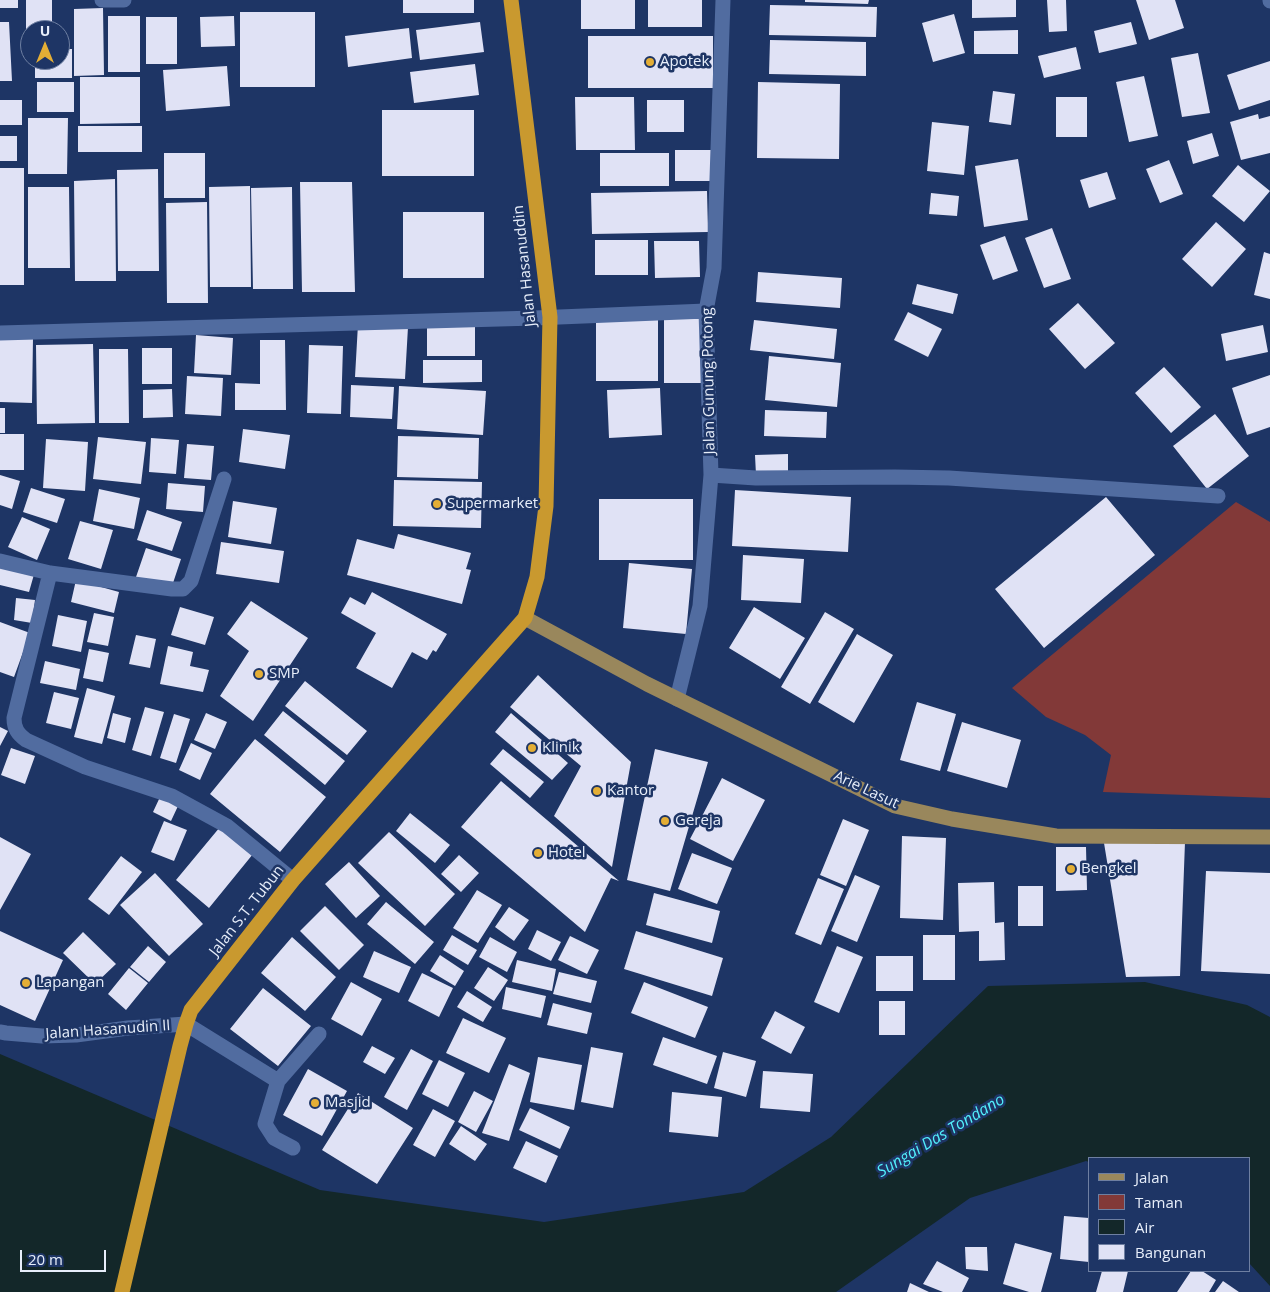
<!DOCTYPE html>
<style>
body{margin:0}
#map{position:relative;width:1270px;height:1292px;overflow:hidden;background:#1e3565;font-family:"Open Sans",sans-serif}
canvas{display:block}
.legend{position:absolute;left:1088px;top:1157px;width:162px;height:115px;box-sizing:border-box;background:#1e3565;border:1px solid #6e7fa1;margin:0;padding:6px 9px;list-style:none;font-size:15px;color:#e7eefa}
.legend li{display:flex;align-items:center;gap:10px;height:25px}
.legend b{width:25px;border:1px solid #6e7fa1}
.north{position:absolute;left:20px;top:20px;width:50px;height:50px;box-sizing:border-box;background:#1e3565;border:1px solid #6e7fa1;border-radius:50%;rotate:0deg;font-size:14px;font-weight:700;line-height:20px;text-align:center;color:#e7eefa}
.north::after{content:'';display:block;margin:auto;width:18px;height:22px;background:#e4ae35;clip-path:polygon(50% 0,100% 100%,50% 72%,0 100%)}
.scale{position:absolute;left:20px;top:1250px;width:86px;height:22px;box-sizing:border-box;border:2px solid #e7eefa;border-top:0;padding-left:6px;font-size:15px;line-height:18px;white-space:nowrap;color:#e7eefa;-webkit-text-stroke:4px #1e3565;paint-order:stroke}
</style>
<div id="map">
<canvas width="1270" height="1292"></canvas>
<ul class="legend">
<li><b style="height:6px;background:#99875c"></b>Jalan</li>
<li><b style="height:14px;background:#823938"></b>Taman</li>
<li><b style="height:14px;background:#132729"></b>Air</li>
<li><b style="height:14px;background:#e0e2f5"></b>Bangunan</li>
</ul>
<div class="north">U</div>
<div class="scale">20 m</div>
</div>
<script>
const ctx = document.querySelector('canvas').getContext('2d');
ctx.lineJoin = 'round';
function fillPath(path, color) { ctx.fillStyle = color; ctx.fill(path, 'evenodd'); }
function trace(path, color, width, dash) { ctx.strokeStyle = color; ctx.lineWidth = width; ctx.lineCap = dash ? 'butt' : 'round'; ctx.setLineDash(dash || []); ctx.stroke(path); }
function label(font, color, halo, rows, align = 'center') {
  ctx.font = font + ' "Open Sans",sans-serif'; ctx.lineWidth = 5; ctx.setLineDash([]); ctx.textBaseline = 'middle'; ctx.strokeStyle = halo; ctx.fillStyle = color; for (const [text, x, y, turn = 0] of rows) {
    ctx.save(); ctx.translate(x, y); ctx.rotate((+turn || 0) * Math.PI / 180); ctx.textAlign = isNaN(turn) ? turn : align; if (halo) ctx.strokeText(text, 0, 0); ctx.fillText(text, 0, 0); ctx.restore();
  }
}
const green = new Path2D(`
 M1236,502L1270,522V798L1103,792L1111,755L1085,735L1046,717L1012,688Z`);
const water = new Path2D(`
 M1145,982L1247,1005L1270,1017V1286L1249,1263V1158H1089V1162L1086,1161L970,1198L836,1292H0V1054L320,1190L544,1222L744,1192L831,1137L988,986Z`);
const building = new Path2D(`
 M0,0H18V8H0Z
 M26,0H52V30H30V46H26Z
 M403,0H474V13H403Z
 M581,0H635V29H581Z
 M648,0H702V27H648Z
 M805,0H869L868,4L805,2Z
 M972,0H1016V17L972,18Z
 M1047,0H1066L1067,31L1049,32Z
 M1136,0H1175L1184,28L1149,40Z
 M770,5L877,7L876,37L769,35Z
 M103,8L104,75L74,76V9Z
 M240,12H315V87H240Z
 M954,14L965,53L933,62L922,23Z
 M108,16H140V72H108Z
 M234,16L235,46L201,47L200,17Z
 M146,17H177V64H146Z
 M0,22H9L12,81H0Z
 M480,22L484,52L420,60L416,30Z
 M1131,22L1137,44L1099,53L1094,31Z
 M409,28L412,58L348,67L345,36Z
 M1018,30V54H974V31Z
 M588,36H713V88H588Z
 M770,40L866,42V76L769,74Z
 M1076,47L1081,69L1044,78L1038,56Z
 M60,49H72V78H35V60H60Z
 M1198,53L1210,113L1182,117L1171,58Z
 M1270,61V100L1239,110L1227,75Z
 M475,64L479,95L414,103L410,72Z
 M227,66L230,106L166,111L163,70Z
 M1144,76L1158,136L1129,142L1116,82Z
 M80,77H140V123L80,124Z
 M37,82H74V112H37Z
 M758,82L840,84L839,159L757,158Z
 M993,91L1015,94L1011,125L989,122Z
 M575,97H634L635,150H576Z
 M1056,97H1087V137H1056Z
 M0,100H22V125H0Z
 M647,100H684V132H647Z
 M382,110H474V176H382Z
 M1258,114L1259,119L1270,116V153L1241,160L1230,122Z
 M28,118H68L67,174H28Z
 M932,122L969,126L964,175L927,171Z
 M78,126H142V152H78Z
 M1212,133L1219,156L1193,164L1187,141Z
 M0,136H17V161H0Z
 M675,150H712V181H675Z
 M164,153H205V198H164Z
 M600,153H669V186H600Z
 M1018,159L1028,220L984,227L975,166Z
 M1169,160L1183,194L1160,203L1146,169Z
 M1238,165L1270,191L1244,222L1212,196Z
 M0,168H24V285H0Z
 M158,169L159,271H118L117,170Z
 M1107,172L1116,199L1089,208L1080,180Z
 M115,179L116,281H75L74,181Z
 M300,182H352L355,292H302Z
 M250,186L251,287H210L209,187Z
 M28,187H69L70,268H28Z
 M292,187L293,289H253L251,188Z
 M707,191L708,232L592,234L591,193Z
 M931,193L959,196L957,216L929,214Z
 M207,202L208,303H167L166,203Z
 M403,212H484V278H403Z
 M1216,222L1246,249L1212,287L1182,259Z
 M1052,228L1071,279L1044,288L1025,238Z
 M1005,236L1018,271L993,280L980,245Z
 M595,240H648V275H595Z
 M654,241H699L700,277L655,278Z
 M1264,252L1270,254V299L1254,295Z
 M758,272L842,278L840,308L756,302Z
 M917,284L958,294L953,314L912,304Z
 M1078,303L1115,343L1085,369L1049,329Z
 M908,312L942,329L928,357L894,340Z
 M664,313H703V383H664Z
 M596,318H658V381H596Z
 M754,320L837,329L834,359L750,350Z
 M427,322H475V356H427Z
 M358,324L408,327L405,379L355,377Z
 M1263,325L1268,352L1226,361L1221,334Z
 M196,335L233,338L231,375L194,373Z
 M0,338H33L32,403L0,402Z
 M260,340H285L286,410H235V383L260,384Z
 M93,344L95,423L37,424L36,345Z
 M309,345L343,346L341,414L307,413Z
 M142,348H172V384H142Z
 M99,349H128L129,423H99Z
 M769,356L841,363L837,407L765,400Z
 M423,360H482V382L423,383Z
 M1164,367L1201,407L1171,433L1135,393Z
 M1270,375V427L1247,435L1232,388Z
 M187,376L223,378L221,416L185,414Z
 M351,385L394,387L392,419L350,417Z
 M399,386L486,391L483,435L397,429Z
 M660,388L662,435L609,438L607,390Z
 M172,389L173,417L143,418V390Z
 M0,408H5V433H0Z
 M765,410L827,412L826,438L764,436Z
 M1215,414L1249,456L1207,489L1173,446Z
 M243,429L290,435L285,469L239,462Z
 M0,434H24V470H0Z
 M398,436L479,438L478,479L397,477Z
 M98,437L146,442L141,484L93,479Z
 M151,438L179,440L176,474L149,472Z
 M46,439L88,442L85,491L43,488Z
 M187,444L214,446L211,480L184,478Z
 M788,454V474L756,475L755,455Z
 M0,475L20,481L12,509L0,505Z
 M394,480L482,482L481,528L393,526Z
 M168,483L205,486L203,512L166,509Z
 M31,488L65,499L57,523L23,512Z
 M99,489L140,498L134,529L93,521Z
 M735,490L851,497L848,552L732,546Z
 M1106,497L1155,555L1044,648L995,589Z
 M599,499H693V560H599Z
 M233,501L277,508L271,544L228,537Z
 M147,510L182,522L172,551L137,540Z
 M22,517L50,529L37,560L8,547Z
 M80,521L113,530L101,569L68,559Z
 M398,534L471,553L466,569L471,570L462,604L347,575L357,539L394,549Z
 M221,542L284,551L279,583L216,574Z
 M146,548L181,559L171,589L136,577Z
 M743,555L804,559L801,603L741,600Z
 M0,563L35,571L29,592L0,585Z
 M629,563L692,569L686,634L623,628Z
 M76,580L119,592L114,613L71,602Z
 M372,592L447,634L436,652L433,650L427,660L412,652L392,688L356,668L376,633L341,613L350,597L365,605Z
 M16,598L35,600L32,623L14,620Z
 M251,601L308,638L253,721L220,696L249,651L227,634Z
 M180,607L214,617L205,645L171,635Z
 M754,607L805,638L780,679L729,648Z
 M825,612L854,629L810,704L781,687Z
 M94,613L114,617L108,646L87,642Z
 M58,615L87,621L81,652L52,646Z
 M0,622L30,633L14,677L0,672Z
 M857,634L893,655L854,723L818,702Z
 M136,635L156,639L150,668L129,664Z
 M168,646L193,652L190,666L209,670L203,692L160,684Z
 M89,649L109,653L103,682L83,678Z
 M45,661L80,669L76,690L40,683Z
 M538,675L631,762L612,867L554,816L581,766L510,707Z
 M305,681L367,731L347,755L285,706Z
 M87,688L115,696L102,744L74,737Z
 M54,692L79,698L71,729L46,723Z
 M917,702L956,714L940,771L900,760Z
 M145,707L164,712L151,756L132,750Z
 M283,711L345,761L325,785L264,735Z
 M113,713L131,718L125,743L107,738Z
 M206,713L227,722L215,749L194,740Z
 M511,713L568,763L552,780L495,732Z
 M174,714L190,719L176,763L160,758Z
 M962,722L1021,740L1007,788L947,771Z
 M0,727L8,731L0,746Z
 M255,739L326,797L280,852L210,794Z
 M191,743L212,753L200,780L179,770Z
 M11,748L35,756L25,784L1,775Z
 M503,749L544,782L530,798L490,764Z
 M655,749L708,762L670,891L627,880Z
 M722,778L765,800L733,861L690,839Z
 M501,781L619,881L611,878L585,932L461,827Z
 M160,797L178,806L171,821L153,812Z
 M410,813L450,845L435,863L396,831Z
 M843,819L869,830L846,886L820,875Z
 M164,821L187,830L174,861L151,852Z
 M220,827L253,854L209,908L176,880Z
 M389,832L455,894L425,926L358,863Z
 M902,836L946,838L943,920L900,918Z
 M0,837L31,854L0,910Z
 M1185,842L1180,976L1126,977L1104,843Z
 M1056,847H1086L1087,890L1056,891Z
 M692,853L732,868L717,904L678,889Z
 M459,855L479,873L461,892L441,874Z
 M121,856L142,872L109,915L88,899Z
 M349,862L380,896L356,918L325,884Z
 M1206,871L1270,873V974L1201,971Z
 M155,873L203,924L169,956L120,905Z
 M855,875L880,886L857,942L831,931Z
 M818,878L844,889L821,945L795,934Z
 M994,882L995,923L1004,922L1005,960L979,961V931L959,932L958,883Z
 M1018,886H1043V926H1018Z
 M477,890L502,905L478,943L453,928Z
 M654,893L720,911L712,943L646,925Z
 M386,902L434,942L415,964L367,924Z
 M325,906L364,945L339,970L300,931Z
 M509,907L529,920L514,941L495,927Z
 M537,930L561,942L551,961L528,949Z
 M0,931L63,960L35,1021L0,1005Z
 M636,931L723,958L712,996L624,969Z
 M83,932L116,964L95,984L63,953Z
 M452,935L477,950L468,965L443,950Z
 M923,935H955V980H923Z
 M570,936L599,950L587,974L558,960Z
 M292,937L336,977L305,1011L261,973Z
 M490,937L517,952L507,972L479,957Z
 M148,946L166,962L149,982L130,967Z
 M837,946L863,957L839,1013L814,1002Z
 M374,951L411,967L399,993L363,977Z
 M440,955L464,971L455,986L430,971Z
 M876,956H913V991H876Z
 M517,960L556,969L552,991L512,982Z
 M488,967L508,980L494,1001L474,988Z
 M129,968L148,983L126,1010L108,994Z
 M559,972L597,981L591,1003L553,994Z
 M422,973L453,988L439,1017L408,1001Z
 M351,982L382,999L362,1036L331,1019Z
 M644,982L708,1007L695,1038L631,1013Z
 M506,987L546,996L541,1018L502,1009Z
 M263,988L311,1026L278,1066L230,1029Z
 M467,991L492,1007L483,1022L457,1007Z
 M879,1001H905V1035H879Z
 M553,1003L592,1013L587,1034L547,1025Z
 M775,1011L805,1027L791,1054L761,1038Z
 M463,1018L506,1038L489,1073L446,1053Z
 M663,1037L717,1056L707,1084L653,1065Z
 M372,1046L395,1058L385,1074L363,1062Z
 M591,1047L623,1053L613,1108L581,1102Z
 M411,1049L433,1061L407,1110L384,1097Z
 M723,1052L756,1061L746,1097L714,1088Z
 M538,1057L582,1065L574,1110L530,1102Z
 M439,1060L465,1073L448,1107L422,1094Z
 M509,1064L530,1073L509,1141L482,1133Z
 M308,1069L347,1091L322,1136L283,1115Z
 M763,1071L813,1074L810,1112L760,1108Z
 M474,1091L493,1101L476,1132L458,1122Z
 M672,1092L722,1097L718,1137L669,1132Z
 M358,1093L413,1128L377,1184L322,1150Z
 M530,1108L570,1127L560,1149L519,1130Z
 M433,1109L455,1121L435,1157L413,1145Z
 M461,1126L487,1144L475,1161L449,1144Z
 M526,1141L558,1156L546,1183L513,1168Z
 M1064,1216L1089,1218V1262L1060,1259Z
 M1015,1243L1052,1253L1041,1292H1029L1003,1284Z
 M965,1247H987L988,1271L966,1269Z
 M937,1261L969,1278L962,1292H943L923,1284Z
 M1102,1271H1128L1123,1292H1096Z
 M1191,1271H1202L1216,1280L1209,1292H1177Z
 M1223,1281L1239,1292H1215Z
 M910,1283L929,1292H907Z`);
const minor = new Path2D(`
 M102,0H124
 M1270,0V1
 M0,333L535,318L706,311
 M711,475L756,478L895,477L949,478L1218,496
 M0,561L50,573L172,589H183L191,581L224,479
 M50,573L14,718C14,729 18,734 26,740L85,767L172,796L227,826L293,880
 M677,699L700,606L711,475L706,311L714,268L723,0
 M0,1032L6,1033L42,1036L76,1035L128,1028L186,1024L278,1081L265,1124L274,1138L293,1148
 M278,1081L319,1034`);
const major = new Path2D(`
 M525,618L647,684L895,806L952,819L1056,836L1270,837`);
const highway = new Path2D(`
 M122,1292L180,1046L186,1024L191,1010L293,880L525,618L537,577L546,506L550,317L511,0`);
const markers = [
 [650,62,5,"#e4ae35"],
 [437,504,5,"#e4ae35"],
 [259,674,5,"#e4ae35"],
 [532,748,5,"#e4ae35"],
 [597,791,5,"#e4ae35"],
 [665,821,5,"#e4ae35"],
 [538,853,5,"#e4ae35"],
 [1071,869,5,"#e4ae35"],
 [26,983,5,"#e4ae35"],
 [315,1103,5,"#e4ae35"]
];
const poiNames = [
 ["Apotek",660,62],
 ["Supermarket",447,504],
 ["SMP",269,674],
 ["Klinik",542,748],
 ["Kantor",607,791],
 ["Gereja",675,821],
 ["Hotel",548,853],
 ["Bengkel",1081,869],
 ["Lapangan",36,983],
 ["Masjid",325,1103]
];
const streetNames = [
 ["Jalan Hasanuddin",525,266,-96],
 ["Jalan Gunung Potong",709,381,-91],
 ["Arie Lasut",866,790,25],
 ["Jalan S.T. Tubun",247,911,-52],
 ["Jalan Hasanudin II",108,1030,-4]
];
const waterNames = [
 ["Sungai Das Tondano",941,1136,-31]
];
fillPath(green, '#823938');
fillPath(water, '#132729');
fillPath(building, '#e0e2f5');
trace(minor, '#516ca0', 15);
trace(major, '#99875c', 15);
trace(highway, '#c9992f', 15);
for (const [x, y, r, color] of markers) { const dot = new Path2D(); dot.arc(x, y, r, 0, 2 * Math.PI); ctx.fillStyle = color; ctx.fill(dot); trace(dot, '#1e3565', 2); }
label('15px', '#e7eefa', '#1e3565', poiNames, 'left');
label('15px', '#e7eefa', '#1e3565', streetNames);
label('italic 16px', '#52effc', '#1e3565', waterNames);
</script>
